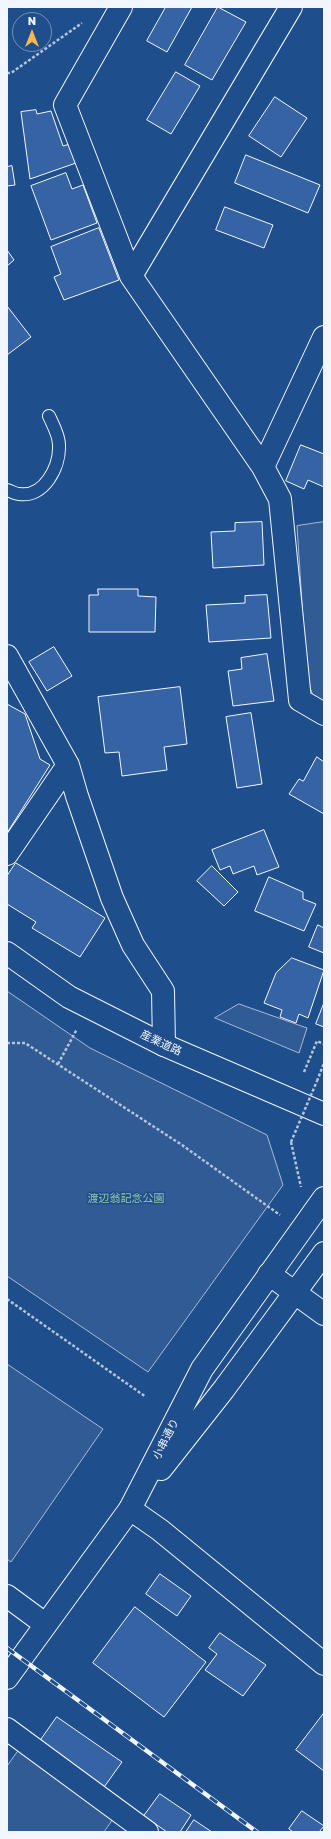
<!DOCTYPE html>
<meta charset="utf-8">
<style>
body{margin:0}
#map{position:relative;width:331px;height:1839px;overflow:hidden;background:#1f4e8c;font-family:"Golos Text",sans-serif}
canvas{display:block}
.frame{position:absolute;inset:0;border:8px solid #f2f6ff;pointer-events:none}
.north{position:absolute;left:12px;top:12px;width:40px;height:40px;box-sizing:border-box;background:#1f4e8c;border:1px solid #7391ba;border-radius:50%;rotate:0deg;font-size:11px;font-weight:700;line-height:16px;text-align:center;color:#f2f6ff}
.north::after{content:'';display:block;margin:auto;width:14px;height:18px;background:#ffb74d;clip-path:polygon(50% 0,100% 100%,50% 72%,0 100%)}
</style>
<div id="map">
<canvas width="331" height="1839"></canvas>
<div class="frame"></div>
<div class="north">N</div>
</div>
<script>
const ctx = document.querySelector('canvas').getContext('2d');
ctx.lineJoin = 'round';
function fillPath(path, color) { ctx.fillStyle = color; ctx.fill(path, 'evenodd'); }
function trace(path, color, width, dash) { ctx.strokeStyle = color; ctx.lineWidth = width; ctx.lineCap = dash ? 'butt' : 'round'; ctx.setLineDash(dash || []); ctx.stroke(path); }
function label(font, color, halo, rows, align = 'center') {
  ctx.font = font + ' "Golos Text","Noto Sans JP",sans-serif'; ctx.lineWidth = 3; ctx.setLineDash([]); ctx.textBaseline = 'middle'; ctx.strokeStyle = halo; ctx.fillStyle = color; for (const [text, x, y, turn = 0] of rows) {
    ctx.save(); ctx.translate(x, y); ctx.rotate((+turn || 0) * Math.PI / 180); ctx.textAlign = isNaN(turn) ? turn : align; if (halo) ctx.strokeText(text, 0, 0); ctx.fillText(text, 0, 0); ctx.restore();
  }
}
const built = new Path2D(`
 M324,522V702L314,698L307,680L297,526Z
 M7,991L90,1048L267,1135L283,1185L148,1372L7,1276Z
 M239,1004L307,1028L299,1053L215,1018Z
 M7,1364L103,1429L11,1562L7,1559Z
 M27,1751L115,1816L104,1832H7V1766L17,1752Z`);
const building = new Path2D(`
 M166,7H192L167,52L147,41Z
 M218,7L246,22L212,80L185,65Z
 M176,72L200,86L171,134L147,120Z
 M275,97L307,118L281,157L249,136Z
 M36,110L37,114L51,111L63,146L70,144L76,163L30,179L21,112Z
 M246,155L320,185L308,213L235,183Z
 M12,166L15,185L7,186V167Z
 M66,173L72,189L83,185L97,223L51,240L31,186Z
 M225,207L273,225L264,248L216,230Z
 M99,228L119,280L64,300L54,277L61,274L51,247Z
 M7,250L14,260L7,266Z
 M7,306L31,337L7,355Z
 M301,445L324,454V487L308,480L304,489L286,481Z
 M262,522L264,565L213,568L211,532L235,531V523Z
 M98,589H138V596L156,597L155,632H89V595H98Z
 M267,595L271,638L209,642L206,605L245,603V596Z
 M54,647L72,676L47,691L29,662Z
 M267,654L274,701L233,706L228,671L242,669L241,658Z
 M180,687L187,744L164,747L167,770L122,776L119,752L105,753L98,697Z
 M7,704L25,714L40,759L50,765L7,833Z
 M251,713L262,784L237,788L226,717Z
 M317,757L324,762V814L289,794L299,779L303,781Z
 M264,830L279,867L257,875L254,866L233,874L230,866L220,870L212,850Z
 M16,863L105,918L80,957L32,928L36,922L7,904V876Z
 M212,866L238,892L224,906L197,881Z
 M269,877L303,892V899L316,904L304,931L255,911Z
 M318,925L324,928V953L309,947Z
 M292,958L324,970L308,1018L299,1014L296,1023L280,1017L282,1010L264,1003L276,973Z
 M324,1003V1027L316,1024Z
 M160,1574L191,1596L177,1616L146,1594Z
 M135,1607L206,1662L164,1717L93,1663Z
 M220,1633L266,1665L243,1696L205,1670L217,1654L209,1648Z
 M324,1713V1771L296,1750Z
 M57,1717L122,1762L102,1790L38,1744Z
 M160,1794L191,1815L180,1832H167L144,1816Z
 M302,1811L324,1826L319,1832H293L289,1829Z
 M194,1820L212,1832H186Z`);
const path = new Path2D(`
 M7,73H11L82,23
 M7,1043H25L182,1145L280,1215
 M58,1064L77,1029
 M304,1072L317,1041L324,1044
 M317,1081L324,1063
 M291,1142L301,1187
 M7,1299L146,1397`);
const lane = new Path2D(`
 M7,490C11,491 15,494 19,494C44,498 60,467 59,445C59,435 53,425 49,416`);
const street = new Path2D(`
 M121,7L65,105L131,276L263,467L280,499L300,700L324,714
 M131,276L291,7
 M263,467L324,337
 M7,656L68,765L77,796L112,898L133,945L163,991L164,1045
 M7,854L68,765
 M269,1274L324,1314
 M130,1509L160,1530L324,1664
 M7,1596L45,1624
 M7,1729L147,1832`);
const secondary = new Path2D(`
 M7,953L69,997L164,1045L324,1114
 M161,1469L224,1389L324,1253
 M7,1678L130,1509L202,1369L324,1198`);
const rail = new Path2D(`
 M7,1648L257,1832`);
const pathBridge = new Path2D(`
 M291,1142L317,1081`);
const streetNames = [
 ["産業道路",161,1043,25],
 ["小串通り",166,1439,-63]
];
const parkNames = [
 ["渡辺翁記念公園",126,1199]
];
fillPath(built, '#305b95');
trace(built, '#a8bbd7', 1);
fillPath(building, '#3563a3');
trace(building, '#f2f6ff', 1);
trace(lane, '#f2f6ff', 14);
trace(street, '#f2f6ff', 24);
trace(secondary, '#f2f6ff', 24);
trace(path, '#b3c4dc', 2.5, [3, 2]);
trace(lane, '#1f4e8c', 12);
trace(street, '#1f4e8c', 22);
trace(secondary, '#1f4e8c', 22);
trace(rail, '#f2f6ff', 4.5);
trace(rail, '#1f4e8c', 3, [9]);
trace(pathBridge, '#b3c4dc', 2.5, [3, 2]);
label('11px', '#f2f6ff', '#1f4e8c', streetNames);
label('11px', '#97c8a6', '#1f4e8c', parkNames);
</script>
